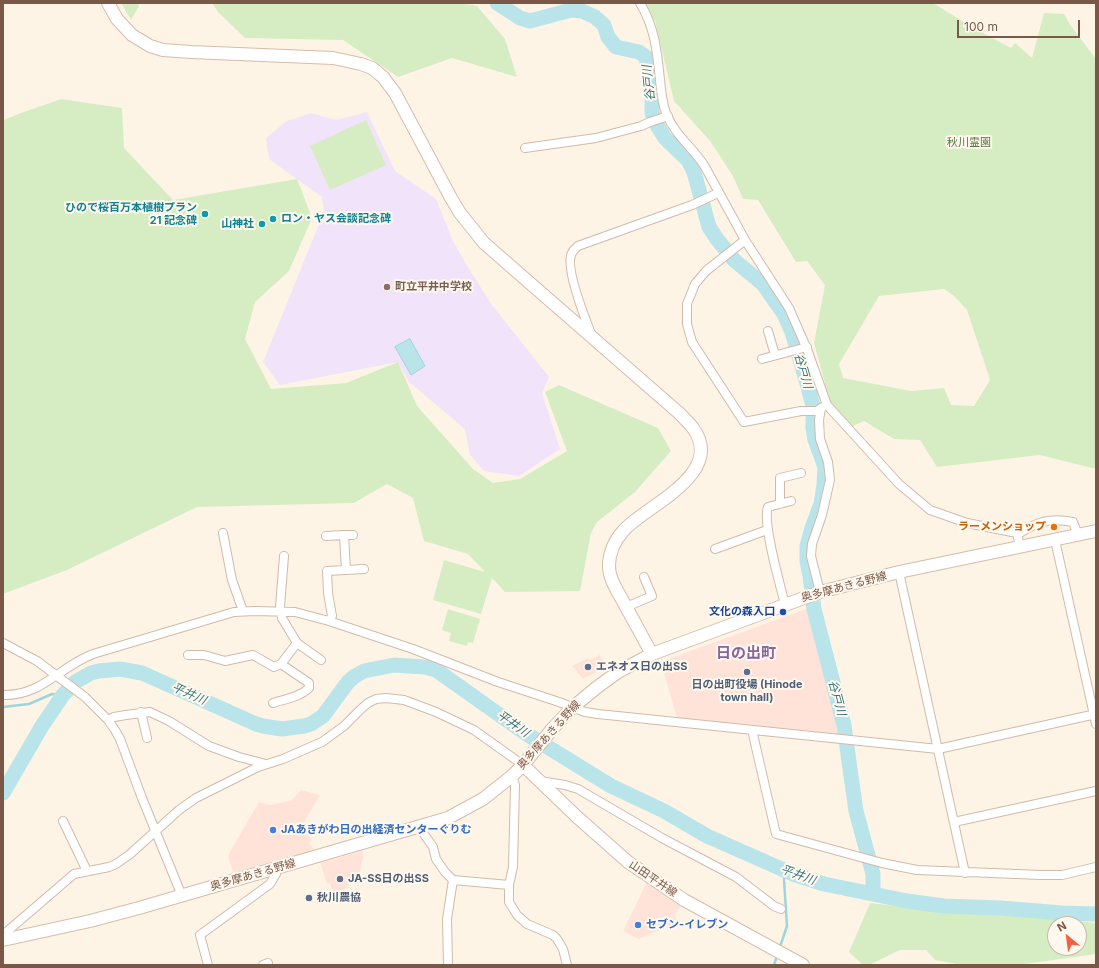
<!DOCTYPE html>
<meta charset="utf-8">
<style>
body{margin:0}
#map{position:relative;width:1099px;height:968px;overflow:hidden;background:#fef4e6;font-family:Inter,sans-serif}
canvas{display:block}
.frame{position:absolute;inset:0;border:4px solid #7a5848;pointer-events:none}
.north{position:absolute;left:1047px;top:916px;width:40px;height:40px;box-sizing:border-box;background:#fff8ee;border:1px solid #cab8ac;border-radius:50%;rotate:331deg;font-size:11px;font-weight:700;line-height:16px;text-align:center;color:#7a5848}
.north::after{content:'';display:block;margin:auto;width:14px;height:18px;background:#f06244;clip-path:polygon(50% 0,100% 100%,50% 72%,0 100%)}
.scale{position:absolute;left:957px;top:20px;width:123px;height:18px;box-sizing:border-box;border:2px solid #7a5848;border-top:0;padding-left:5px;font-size:12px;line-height:14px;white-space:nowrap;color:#7a5848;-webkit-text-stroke:3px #fff8ee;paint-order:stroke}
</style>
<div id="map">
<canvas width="1099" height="968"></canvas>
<div class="frame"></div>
<div class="north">N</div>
<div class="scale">100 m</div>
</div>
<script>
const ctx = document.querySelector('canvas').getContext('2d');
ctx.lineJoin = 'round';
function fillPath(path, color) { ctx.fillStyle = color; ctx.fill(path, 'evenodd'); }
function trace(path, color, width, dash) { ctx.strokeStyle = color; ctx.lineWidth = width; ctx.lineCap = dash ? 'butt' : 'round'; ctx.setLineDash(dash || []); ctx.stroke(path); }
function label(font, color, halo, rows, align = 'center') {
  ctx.font = font + ' Inter,"Noto Sans JP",sans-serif'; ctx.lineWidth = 4; ctx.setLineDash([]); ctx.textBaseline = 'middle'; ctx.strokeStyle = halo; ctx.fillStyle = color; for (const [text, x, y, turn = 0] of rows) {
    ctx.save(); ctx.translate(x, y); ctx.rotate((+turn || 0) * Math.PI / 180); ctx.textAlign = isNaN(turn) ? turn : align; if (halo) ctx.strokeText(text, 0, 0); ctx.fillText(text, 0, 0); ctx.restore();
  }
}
const commercial = new Path2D(`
 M812,607L842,735L677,718L664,673L672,670L668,659Z
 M600,655L604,666L601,668V670L583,679L572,666L588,658L589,660Z
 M301,790L320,795L301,827L312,840L309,843L314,850L233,873L228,855L259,802L271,805L292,800Z
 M363,851V859L359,875L335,899L330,883L327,884L320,863Z
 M647,882L681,904L675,916L678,922L639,939L623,931Z`);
const education = new Path2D(`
 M367,112L395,171L436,199L453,241L469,269L492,305L549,377L542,393L560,449L519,476L484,471L470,455L465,429L409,382L398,362L280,385L263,362L324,212L322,197L269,159L266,138L287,121L311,113L336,120Z`);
const green = new Path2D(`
 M121,3H138L139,6L131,20Z
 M212,3H459L477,6L505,39L517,77L452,58L398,77L343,40L245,38L218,12Z
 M642,3H933L972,27L1011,48L1015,43L1032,58L1044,13L1064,14L1071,26L1096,59V469L1040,455L937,467L920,440L894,439L864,421L853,426L830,402L814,343L825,285L807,261L796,262L758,200L743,199L733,176L710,141L674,101L655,21ZM944,289L954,296L967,310L990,380L974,406L951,405L944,388L911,391L843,378L839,364L879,296Z
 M61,99L122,108L124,148L173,200L297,179L312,218L289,271L255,302L245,339L271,389L346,383L398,362L417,406L473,469L493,483L520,479L567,451L545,392L559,385L658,428L671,451L635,492L597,522L591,533L580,591L505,592L492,578L481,614L433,600L444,560L485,572L468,554L424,541L413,498L387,484L354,503L197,507L67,570L3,594V120L21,113Z
 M366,120L386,165L330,190L310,146Z
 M448,609L480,619L473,643L468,642L467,646L449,641L451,633L442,630Z
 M870,903L904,907L1002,913L1096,923V954L1018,965H962L935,960L926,950H900L869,965H863L849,952ZM1055,924H1079V948H1055Z`);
const water = new Path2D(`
 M410,339L425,366L411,375L395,347Z`);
const stream = new Path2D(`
 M3,707L29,704L52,694L63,695
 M780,947L787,926L784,880L785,871
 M774,965L777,956`);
const river = new Path2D(`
 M497,3L520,18L530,21L571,10L582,11L595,17L604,25L608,37L616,47L639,52L646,57L652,94V113L658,127L665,138L688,160L694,172L709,227L717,239L734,260L763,284L784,314L792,332L808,387L813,406V428L815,440L825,467L824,485L821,504L812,528L807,546V561L810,576L814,609L844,725L849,762L856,811L873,874V894
 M3,793L42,726L63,695L75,682L91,673L99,671L120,669L142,673L256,724L263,726L282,729L304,726L311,724L323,716L348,682L355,676L364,671L394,665L425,667L436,670L446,677L525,733L611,786L664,811L707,836L793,874L824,884L907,901L944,906L1001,908L1062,913L1096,914`);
const street = new Path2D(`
 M640,3C655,28 657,51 660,80C661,91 662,102 666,113C674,134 692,147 704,165L745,240L789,308L807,349L827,405L899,484L930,510L967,523L1017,533L1020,547
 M525,148L596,138L641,126L650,122L668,116
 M745,240L706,271L695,284L687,304V324L692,342L744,422L801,411H817L821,408
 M768,331L775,355
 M592,336C586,321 564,266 572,253C573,250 576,248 578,246L692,205L718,193
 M762,359L807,347
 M780,504V478L801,473
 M223,533L232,580L243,611
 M1018,534C1037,522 1050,517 1073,522L1078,535
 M344,535H353
 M326,536L344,535L346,570L327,571L328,593L332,616L329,621
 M1055,540L1096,724
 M715,549L767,530
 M284,556L280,607L282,618L297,643L321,660
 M346,570L364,569
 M899,572L965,873
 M820,592L811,556L812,544L822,515L830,480L828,462L820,439L819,420L821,408L823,407
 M785,604C780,585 762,522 768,507L791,501
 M626,607L652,596L644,577
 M3,643L37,661L85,697L108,720L115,730L120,739L142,798L182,896
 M188,655H204L225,661L253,655L274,667L281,664
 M3,695C42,696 59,667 93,654L234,612L254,611L295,612L329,621L413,649L498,682L559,702L585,712L598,714L938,749L1096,714
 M273,703C285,699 300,697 309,688V683L281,664L297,643
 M141,712L147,738
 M108,720L114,717L126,715L150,712L169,721L209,746L239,757L266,764
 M752,730L776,834L882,863L917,870L1041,875H1062L1096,867
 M512,776L515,785L513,867L509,885V902L517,915L527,924L553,935L557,939L563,949L567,965
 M540,781L565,785L578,789L662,838L736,877L774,906L781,909
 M63,821L87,871
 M954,822L1096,791
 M419,827L433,847L436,859L445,872L453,880L509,885
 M3,935L74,874L109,867L116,864L129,855L179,810L196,798L258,767L283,759L322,742L344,726L361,709L368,703L376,699L386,698L404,700L436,712L474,730L523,765
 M208,965L200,935L270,884L276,874L275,869
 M263,965L268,963
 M448,965L447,919L453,880`);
const secondary = new Path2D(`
 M108,3L117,19L132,35L150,46L163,50L191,52L333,58L361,64L372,68L383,77L395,93L451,198L460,213L484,243L679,413C684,418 689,423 693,428C726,474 647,505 624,530C615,540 609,552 609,566C609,580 619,593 625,605C634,621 643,638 652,654
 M523,765L576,816L628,862L684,900L803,965
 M3,940L90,921L139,908L448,818L483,799L512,776L523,765L553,728L572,708L596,688L618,672L652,654L820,592L899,572L1096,531`);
const markers = [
 [205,214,4,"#0f9aa8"],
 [273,219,4,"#0f9aa8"],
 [262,224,4,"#0f9aa8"],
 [387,287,4,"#8d6e63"],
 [1054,527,4,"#e8710a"],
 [783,612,4,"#1a4fb4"],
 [588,667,4,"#5c6f8a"],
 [747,672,4,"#5c6f8a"],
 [273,830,4,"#3f7fe0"],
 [340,879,4,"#5c6f8a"],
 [309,898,4,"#5c6f8a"],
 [638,925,4,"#3f7fe0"]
];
const parkNames = [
 ["秋川霊園",969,143]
];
const cultureNames = [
 ["ひので桜百万本植樹プラン",197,208],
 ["21 記念碑",197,221],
 ["ロン・ヤス会談記念碑",281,219,"left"],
 ["山神社",254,224]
];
const educationNames = [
 ["町立平井中学校",395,287]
];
const foodNames = [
 ["ラーメンショップ",1046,527]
];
const streetNames = [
 ["奥多摩あきる野線",844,587,-15],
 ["奥多摩あきる野線",549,735,-48],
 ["奥多摩あきる野線",253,875,-16],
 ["山田平井線",653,879,34]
];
const transitNames = [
 ["文化の森入口",775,612]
];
const serviceNames = [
 ["エネオス日の出SS",596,667],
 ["日の出町役場 (Hinode",747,685,"center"],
 ["town hall)",747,698,"center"],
 ["JA-SS日の出SS",348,879],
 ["秋川農協",317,898]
];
const shopNames = [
 ["JAあきがわ日の出経済センターぐりむ",281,830],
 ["セブン-イレブン",646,925]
];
const waterNames = [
 ["谷戸川",649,83,-96],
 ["谷戸川",803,371,74],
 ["平井川",189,694,24],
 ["谷戸川",837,698,75],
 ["平井川",513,724,35],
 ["平井川",798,875,20]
];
const districtNames = [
 ["日の出町",746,653]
];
fillPath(commercial, '#ffe3d9');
fillPath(education, '#f1e3fa');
fillPath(green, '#d6edc3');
fillPath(water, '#b9e4e9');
trace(water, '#9ed5dc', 1);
trace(stream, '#9ed5dc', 2.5);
trace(river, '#b9e4e9', 15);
trace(street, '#d1baab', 10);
trace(secondary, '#d7bcaa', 14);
trace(street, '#fff', 8);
trace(secondary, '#fff', 12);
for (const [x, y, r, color] of markers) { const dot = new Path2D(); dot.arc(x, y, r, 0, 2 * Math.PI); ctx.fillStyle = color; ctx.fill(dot); trace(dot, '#fff8ee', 1.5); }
label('11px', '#527a3c', '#fff8ee', parkNames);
label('bold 11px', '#0d838f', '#fff8ee', cultureNames, 'right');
label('bold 11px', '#785e54', '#fff8ee', educationNames, 'left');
label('bold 11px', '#c56008', '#fff8ee', foodNames, 'right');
label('11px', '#7a5848', '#fff8ee', streetNames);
label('bold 11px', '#164399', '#fff8ee', transitNames, 'right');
label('bold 11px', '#4e5e75', '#fff8ee', serviceNames, 'left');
label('bold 11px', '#366cbe', '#fff8ee', shopNames, 'left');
label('italic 12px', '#3a7780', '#fff8ee', waterNames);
label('bold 15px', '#87649d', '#fff8ee', districtNames);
</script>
